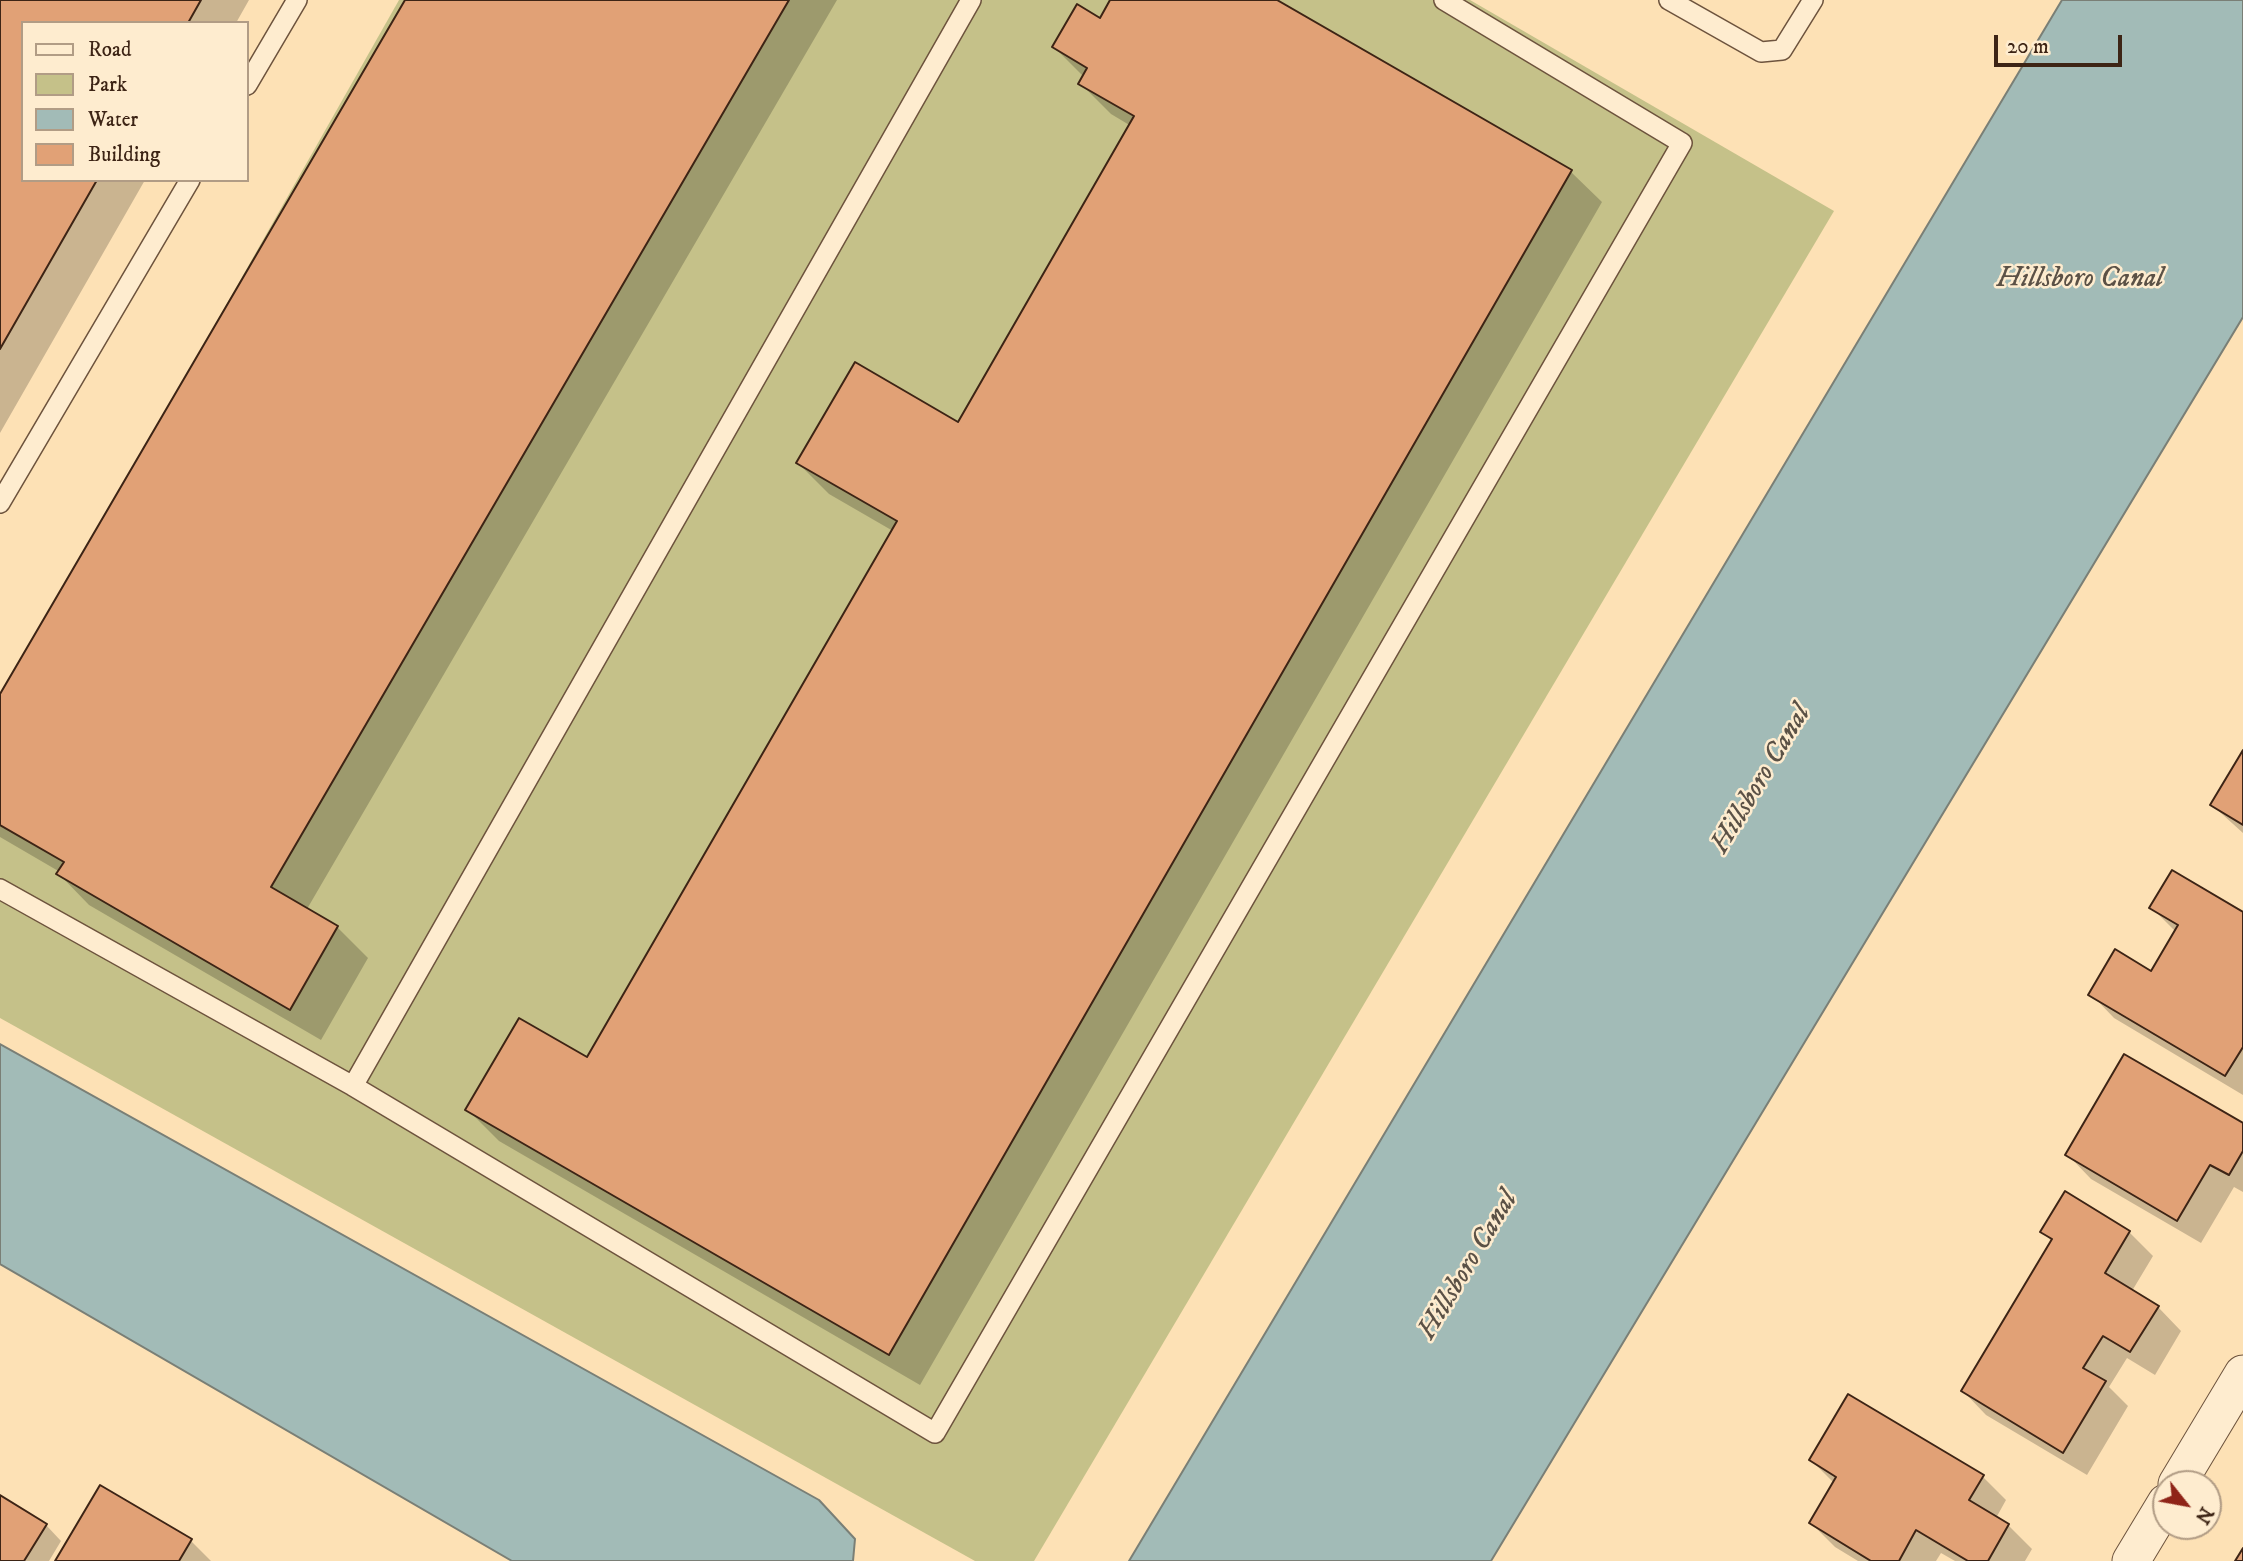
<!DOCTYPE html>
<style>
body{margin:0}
#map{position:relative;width:2243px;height:1561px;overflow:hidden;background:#fde1b5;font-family:"IM FELL DW Pica",serif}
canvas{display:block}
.legend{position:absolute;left:21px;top:21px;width:228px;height:161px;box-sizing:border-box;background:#feeccf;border:2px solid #b19c85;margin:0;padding:9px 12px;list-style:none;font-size:21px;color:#3d2415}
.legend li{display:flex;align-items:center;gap:14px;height:35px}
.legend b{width:35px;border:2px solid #b19c85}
.north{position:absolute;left:2152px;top:1470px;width:70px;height:70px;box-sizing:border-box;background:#feeccf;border:2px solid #b19c85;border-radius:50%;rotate:121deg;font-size:19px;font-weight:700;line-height:28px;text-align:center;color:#3d2415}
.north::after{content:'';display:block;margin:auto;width:24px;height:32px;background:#8f2418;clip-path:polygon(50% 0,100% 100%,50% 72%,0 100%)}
.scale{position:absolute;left:1994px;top:35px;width:128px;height:32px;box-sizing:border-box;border:4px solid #3d2415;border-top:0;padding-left:9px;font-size:21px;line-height:24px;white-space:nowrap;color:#3d2415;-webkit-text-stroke:5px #feeccf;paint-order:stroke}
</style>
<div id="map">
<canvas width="2243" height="1561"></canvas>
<ul class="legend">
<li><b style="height:9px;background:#feeccf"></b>Road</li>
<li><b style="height:19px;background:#c5c189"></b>Park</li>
<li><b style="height:19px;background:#a2bbb7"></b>Water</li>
<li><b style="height:19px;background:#e1a176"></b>Building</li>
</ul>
<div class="north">N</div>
<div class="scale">20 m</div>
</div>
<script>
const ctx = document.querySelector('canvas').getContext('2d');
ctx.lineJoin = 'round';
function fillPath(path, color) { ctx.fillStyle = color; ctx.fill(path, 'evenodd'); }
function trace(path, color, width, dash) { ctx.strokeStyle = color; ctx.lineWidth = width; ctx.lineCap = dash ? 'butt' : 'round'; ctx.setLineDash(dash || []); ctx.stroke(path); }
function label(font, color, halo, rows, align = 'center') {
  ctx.font = font + ' "IM FELL DW Pica",serif'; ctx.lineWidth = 5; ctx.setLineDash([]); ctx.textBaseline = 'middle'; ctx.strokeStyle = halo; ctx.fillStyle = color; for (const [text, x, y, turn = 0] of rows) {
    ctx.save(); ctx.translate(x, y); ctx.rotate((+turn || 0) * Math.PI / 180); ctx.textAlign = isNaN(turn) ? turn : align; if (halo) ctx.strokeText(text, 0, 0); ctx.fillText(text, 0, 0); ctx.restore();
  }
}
const green = new Path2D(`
 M399,0H1470L1834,211L1034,1561H975L0,1018V704Z`);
const water = new Path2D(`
 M2062,0H2243V317L1491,1561H1129Z
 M0,1044L819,1500L855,1539L853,1561H512L0,1264Z`);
const shadow = new Path2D(`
 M0,0H249L236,23H23V180H145L0,433Z
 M407,0H837L307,909L337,927L368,958L321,1040L89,905L59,874L60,872L0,837V697Z
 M1112,0H1273L1571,172L1602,202L920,1385L499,1141L468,1110L588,1060L893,531L829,494L798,463L959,424L1131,126L1111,114L1080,83L1084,77L1054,47L1101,20Z
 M2243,753V833L2212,805Z
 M2151,907L2243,914V1095L2114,1018L2091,994L2152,973L2176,932Z
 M2243,1125V1192L2234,1187L2201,1243L2091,1179L2068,1155Z
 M2043,1232H2129L2153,1256L2132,1291L2158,1307L2181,1331L2155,1375L2127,1358L2109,1387L2128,1406L2087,1475L1986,1415L1963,1391L2052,1242Z
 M1811,1460L1982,1476L2006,1500L1996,1518L2008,1525L2032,1549L2025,1561H1955L1941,1553L1936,1561H1858L1835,1547L1811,1523L1834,1483Z
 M101,1487L191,1541L211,1561H57Z
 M0,1497L46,1525L61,1541L49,1561H0Z`);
const building = new Path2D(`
 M0,0H201L188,23H23V180H97L0,349Z
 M405,0H789L271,887L338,926L290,1010L56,874L64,862L0,825V694Z
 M1110,0H1277L1572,170L889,1355L465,1110L519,1018L587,1057L897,521L796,463L855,362L958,422L1134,116L1078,84L1087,68L1052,47L1077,4L1100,18Z
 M2243,750V825L2210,805Z
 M2172,870L2243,912V1047L2225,1076L2088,995L2115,949L2151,971L2178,925L2149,908Z
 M2124,1054L2243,1123V1151L2229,1175L2210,1165L2177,1221L2065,1155Z
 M2065,1191L2130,1231L2105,1273L2159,1306L2130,1352L2103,1336L2083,1368L2106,1381L2063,1453L1961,1391L2052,1239L2040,1232Z
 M1848,1394L1984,1475L1969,1500L2009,1524L1988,1561H1968L1916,1530L1899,1561H1871L1809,1523L1836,1477L1809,1460Z
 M100,1485L192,1539L179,1561H55Z
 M0,1495L47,1524L24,1561H0Z
 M2243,1548V1561H2235Z`);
const service = new Path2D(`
 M1669,0L1761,52L1782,50L1813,0
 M247,85L297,0
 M0,503L190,180
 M0,889L353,1086L971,0
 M353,1086L935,1433L1682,143L1444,0`);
const minor = new Path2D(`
 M2177,1484L2243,1374
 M2131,1561L2166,1503`);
const waterNames = [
 ["Hillsboro Canal",2080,280],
 ["Hillsboro Canal",1762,780,-59],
 ["Hillsboro Canal",1469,1266,-59]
];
fillPath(green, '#c5c189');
fillPath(water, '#a2bbb7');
trace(water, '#7a7f76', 2);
fillPath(shadow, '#0003');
fillPath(building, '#e1a176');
trace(building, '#3d2415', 2);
trace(service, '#6d533d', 22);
trace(minor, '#6d533d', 39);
trace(service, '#feeccf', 19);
trace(minor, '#feeccf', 37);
label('italic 28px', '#5b5146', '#feeccf', waterNames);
</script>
